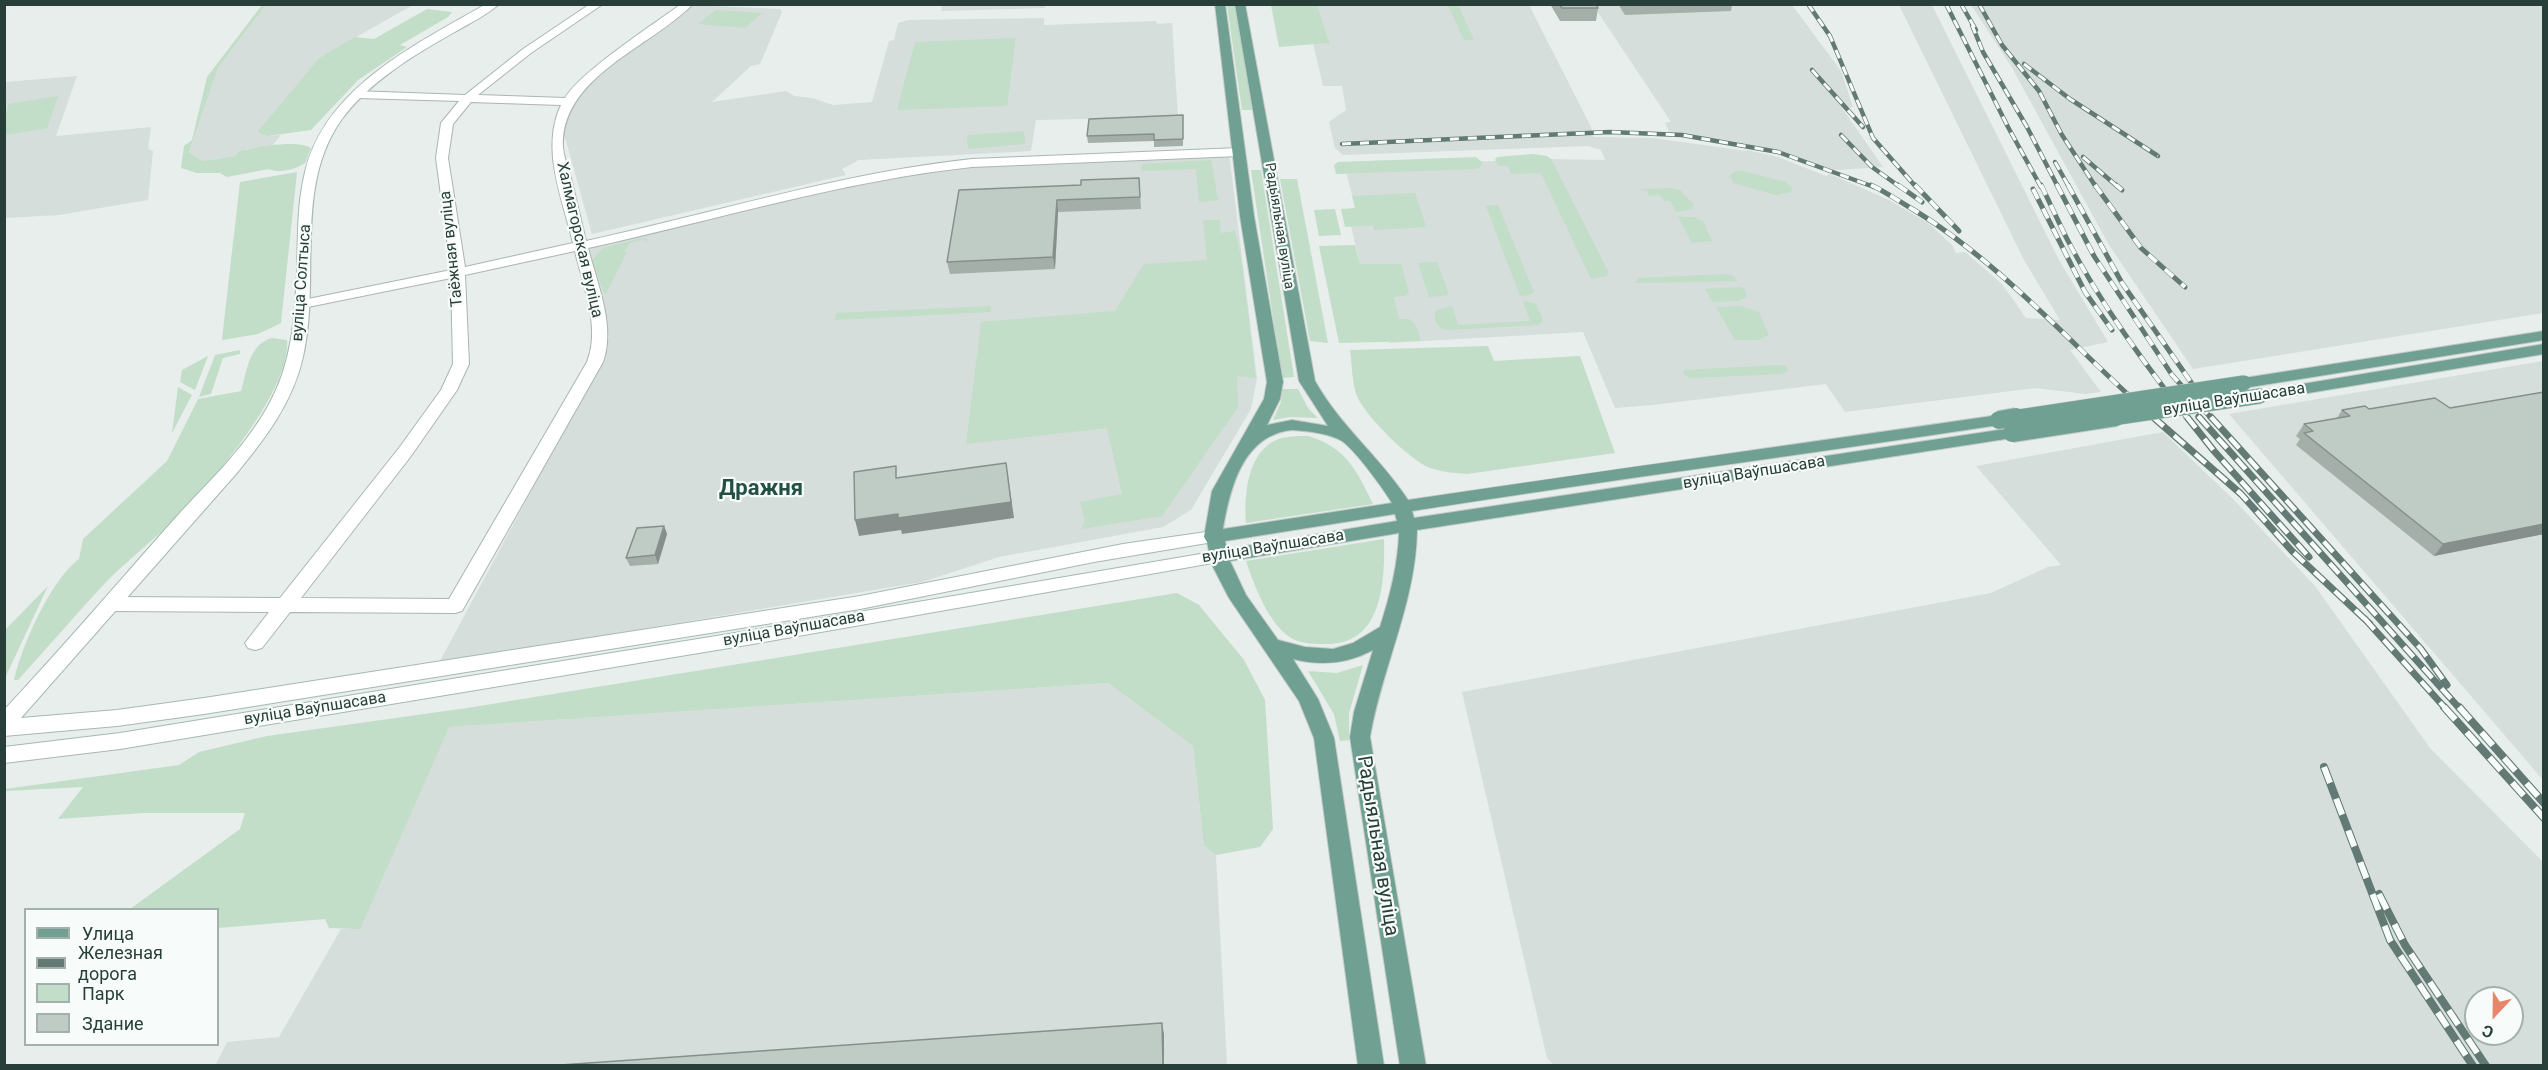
<!DOCTYPE html>
<meta charset="utf-8">
<style>
body{margin:0}
#map{position:relative;width:2548px;height:1070px;overflow:hidden;background:#e7eeeb;font-family:Roboto,sans-serif}
canvas{display:block}
.frame{position:absolute;inset:0;border:6px solid #273f38;pointer-events:none}
.legend{position:absolute;left:24px;top:908px;width:195px;height:138px;box-sizing:border-box;background:#f7fbf9;border:2px solid #a4b0ac;margin:0;padding:8px 10px;list-style:none;font-size:18px;color:#273f38}
.legend li{display:flex;align-items:center;gap:12px;height:30px}
.legend b{width:30px;border:2px solid #a4b0ac}
.north{position:absolute;left:2464px;top:986px;width:60px;height:60px;box-sizing:border-box;background:#f7fbf9;border:2px solid #a4b0ac;border-radius:50%;rotate:202deg;font-size:16px;font-weight:700;line-height:24px;text-align:center;color:#273f38}
.north::after{content:'';display:block;margin:auto;width:21px;height:27px;background:#e6876c;clip-path:polygon(50% 0,100% 100%,50% 72%,0 100%)}
</style>
<div id="map">
<canvas width="2548" height="1070"></canvas>
<div class="frame"></div>
<ul class="legend">
<li><b style="height:8px;background:#6fa092"></b>Улица</li>
<li><b style="height:8px;background:#627a73"></b>Железная дорога</li>
<li><b style="height:16px;background:#c2ddc8"></b>Парк</li>
<li><b style="height:16px;background:#bfccc6"></b>Здание</li>
</ul>
<div class="north">С</div>
</div>
<script>
const ctx = document.querySelector('canvas').getContext('2d');
ctx.lineJoin = 'round';
function fillPath(path, color) { ctx.fillStyle = color; ctx.fill(path, 'evenodd'); }
function trace(path, color, width, dash) { ctx.strokeStyle = color; ctx.lineWidth = width; ctx.lineCap = dash ? 'butt' : 'round'; ctx.setLineDash(dash || []); ctx.stroke(path); }
function label(font, color, halo, rows, align = 'center') {
  ctx.font = font + ' Roboto,sans-serif'; ctx.lineWidth = 4.5; ctx.setLineDash([]); ctx.textBaseline = 'middle'; ctx.strokeStyle = halo; ctx.fillStyle = color; for (const [text, x, y, turn = 0] of rows) {
    ctx.save(); ctx.translate(x, y); ctx.rotate((+turn || 0) * Math.PI / 180); ctx.textAlign = isNaN(turn) ? turn : align; if (halo) ctx.strokeText(text, 0, 0); ctx.fillText(text, 0, 0); ctx.restore();
  }
}
const built = new Path2D(`
 M266,5H413L319,58L257,132L267,136L281,135L272,146L247,149L236,156L203,161L189,152L218,68Z
 M693,5L780,9L782,12L760,64L751,66L712,102L786,91L795,96L812,98L833,105L872,102L889,41L894,40L898,23L909,20L1044,18V25L1156,21L1157,24L1172,23L1178,117L1036,120L1031,151L859,160L842,169L846,175L592,234L564,134L573,100L604,72Z
 M942,5V4L1046,5L1045,8L941,11Z
 M1299,5H1529L1592,129L1594,137L1653,138L1746,151L1747,150L1778,157L1826,176L1830,174L1889,200L1928,223L1952,245L1956,253L1965,252L2002,284L2026,318L2060,320L2024,260L1899,5H1932L2059,260L2108,342L2070,350L2101,392L2086,394L2035,388L1845,412L1826,384L1653,405L1615,408L1583,332L1389,343L1368,264H1360L1351,226H1360L1345,167L1544,159L1605,160L1601,150L1588,146L1343,155L1335,148L1329,122L1346,110L1342,86H1323L1313,43Z
 M1593,5H1792L1841,71L1853,107L1842,108L1883,167L1836,170L1747,144L1669,132L1665,122H1671Z
 M1971,5H2543V313L2193,369L2109,245L2011,66Z
 M77,76L56,136L151,127L148,149L153,151L148,200L59,215L5,218V82Z
 M1229,153L1257,378L1251,409L1191,510L1163,527L999,557L922,582L439,663L537,480L609,338L585,242L958,164Z
 M2543,361V780L2229,414Z
 M2163,432L2234,500L2315,586L2430,748L2543,862V1065L1555,1066L1547,1058L1462,692L1991,593L2048,567L2061,565L1976,466ZM2476,998H2512V1034H2476Z
 M1108,683L1193,746L1204,846L1216,855L1227,1065L215,1066L227,1042L279,1037L341,929L360,928L448,727Z`);
const green = new Path2D(`
 M262,5H266L218,68L189,152L203,161L236,156L238,152C253,147 298,139 311,148L305,163C296,169 279,174 269,169L227,177L220,173H197L181,168L184,146L192,140L207,77Z
 M1227,5H1236L1252,110H1242Z
 M1271,5H1317L1330,45L1326,43L1279,47Z
 M1448,5H1458L1474,40H1464Z
 M427,9L452,12L448,17L400,45L407,47L358,80L311,130L267,136L257,132L319,58L355,37L374,39Z
 M716,10L762,13L745,28L698,24Z
 M1016,38L1007,106L897,110L915,42Z
 M58,96L47,128L5,135V116L9,104Z
 M1024,131L1025,144L968,149L967,135Z
 M1533,154L1547,156L1551,159L1608,271L1607,276L1591,279L1541,173L1511,174L1508,166H1499L1495,160L1497,157Z
 M1476,157L1482,162V165L1477,169L1336,174L1334,165L1338,162Z
 M1211,160L1218,200L1199,202L1196,169L1142,171V164Z
 M1251,170H1261L1294,377L1282,378Z
 M1738,170L1786,182L1792,188L1791,192L1776,195L1733,183L1730,175Z
 M297,172L281,323L258,334L223,340L222,339L240,182Z
 M1280,179H1297L1328,343L1310,341Z
 M1671,188L1680,190L1694,205L1692,209L1676,212L1670,201H1664L1660,195L1649,196L1647,191L1640,189Z
 M1415,193L1426,227L1374,230L1373,225L1345,227L1341,209L1355,208L1352,196Z
 M1498,205L1534,292L1529,295L1520,296L1486,206Z
 M1335,209L1341,235L1319,236L1314,210Z
 M1678,217H1693L1703,221L1712,241L1692,243Z
 M1203,220H1220L1221,233L1235,231L1241,257L1256,378L1237,376L1238,407L1162,516L1081,529L1085,521L1080,502L1122,494L1107,428L966,444L981,322L1115,311L1144,264L1207,260Z
 M642,238H647V241L646,242L644,239L630,243L624,252H627L605,295L592,260L603,248Z
 M1355,245L1360,264H1401L1409,292L1405,296L1394,297L1399,319H1409L1416,325L1421,341L1339,343L1319,246Z
 M1437,262L1449,295L1429,297L1418,263Z
 M1726,274L1734,276L1737,281L1635,283L1639,278Z
 M1740,287L1745,290L1747,296L1739,301L1713,302L1705,289Z
 M1523,301L1536,304L1543,321L1538,325L1446,330C1435,326 1435,321 1435,311L1452,306L1458,325L1530,321Z
 M991,306L990,312L835,320L836,313Z
 M1740,306L1759,312L1769,335L1758,340H1735L1716,307Z
 M272,338L287,340C291,390 213,481 178,516C155,539 130,558 107,581C77,613 48,647 18,680H14C22,645 50,581 79,559L83,539L167,461L198,399L241,391C247,371 249,344 272,338Z
 M1488,346L1494,361L1580,356L1615,453L1467,474C1455,473 1442,472 1430,468C1411,461 1365,416 1357,396C1352,383 1352,364 1350,350Z
 M240,350V354L223,358L211,394L199,397L215,355Z
 M208,356L195,390L180,382L182,370Z
 M1780,365L1786,366L1788,371L1781,374L1691,378L1683,374L1684,370Z
 M178,387L192,395L172,433Z
 M1282,389H1298L1308,408L1318,418L1290,417L1273,420L1281,402Z
 M1308,436C1346,447 1357,471 1373,504L1246,523C1244,496 1247,458 1272,442C1282,436 1297,436 1308,436Z
 M1384,539C1385,579 1383,643 1329,644C1317,644 1303,644 1293,639C1269,626 1254,585 1246,561Z
 M48,586L6,676L5,630Z
 M1177,593L1199,605L1244,660L1265,700L1273,829L1260,847L1216,855L1204,846L1193,746L1108,683L449,727L360,929L329,928L325,919L218,928V910L130,909L240,829L245,813H143L58,819L83,787L5,791V789L179,765L199,752L267,736L467,708Z
 M1363,665L1349,713V740L1340,741L1334,714L1308,671L1337,673Z`);
const minor = new Path2D(`
 M590,4H603L531,53L478,95L565,98C580,72 653,25 681,4H693C651,47 560,77 563,147C564,157 568,169 571,178C576,199 581,220 586,241C714,213 841,173 972,159L1239,148L1245,152L1239,156L972,167C842,181 716,220 588,248C597,283 616,327 603,362L462,611L455,613L290,612L262,648L255,650L248,648L245,643L269,612L112,611L105,609L103,604L105,599L112,597L280,598L399,448L441,390L453,364L451,278L303,308L296,304L303,300L451,270L436,158L441,123L459,101L358,98L352,94L354,91L465,95L523,49ZM471,102L561,105C540,149 563,200 573,243L465,267L448,158L453,124ZM575,251C583,286 601,328 587,362L449,599L301,598L411,456L457,390L469,364L465,275Z`);
const secondary = new Path2D(`
 M486,4H499C486,16 468,24 453,33C414,55 369,82 342,119C293,187 321,279 303,357C293,402 265,439 236,474L21,718L117,710L204,698L860,596L1123,544L1213,531L1219,533L1222,537L1219,541L1094,562L860,609L204,714L117,726L4,736V710C61,649 115,586 170,524C204,486 243,451 268,406C292,364 295,317 297,271C298,238 297,204 305,172C325,87 417,44 486,4Z
 M1218,551L1224,553L1227,557L1224,561L747,645L120,749L4,763V747L120,733L747,631Z`);
const primary = new Path2D(`
 M1215,4H1225L1254,216L1283,382L1280,399L1267,425L1292,420L1328,426L1299,381L1235,4H1245L1315,381C1340,426 1380,457 1408,500C1604,470 1802,444 1999,415L2007,420L1999,425C1803,455 1607,480 1412,511L1414,518L2012,428L2018,429L2020,433L2018,437L2012,438L1417,530C1416,602 1382,667 1370,737L1426,1066H1400L1350,737L1354,712L1373,650C1347,664 1321,666 1293,659L1318,699L1334,738L1384,1066H1358L1314,738L1299,701L1229,598L1212,565L1207,542L1204,537L1212,491L1264,399L1267,382L1240,216ZM1292,430C1307,431 1328,433 1342,441C1355,450 1383,488 1392,503L1223,529C1230,488 1243,435 1292,430ZM1395,514L1397,521L1227,549L1225,541ZM1399,533C1398,565 1390,596 1380,627L1353,643L1333,649L1305,647L1278,640L1246,595L1230,561Z
 M2544,331V340L2244,388L2236,383L2244,378Z
 M2544,344V354L2260,401L2252,396L2260,391Z`);
const railFar3 = new Path2D(`
 M1808,4L1830,36L1873,138L1916,187
 M1946,4L2008,127L2041,187
 M1961,4L1976,30
 M1979,4L2002,45L2039,91L2062,135L2096,187
 M1972,25L1983,52L2027,127L2058,187
 M2024,64L2070,99L2158,156
 M1812,70L1863,127
 M1841,135L1872,167L1900,187
 M1342,144L1610,132L1682,135L1778,152L1874,187
 M2083,157L2118,187
 M2055,162L2069,187`);
const railFar2 = new Path2D(`
 M1871,185C1886,192 1900,202 1914,210C2005,266 2075,349 2155,419
 M1898,185L1922,202
 M1915,185L1959,231
 M2041,185C2050,203 2058,221 2067,239C2100,303 2144,363 2188,419
 M2057,185L2094,256L2172,375L2212,419
 M2068,185L2122,283L2195,388
 M2095,185L2141,248L2185,287
 M2116,185L2122,190
 M2033,189L2085,292L2112,330
 M2198,416L2201,419`);
const railFar1 = new Path2D(`
 M2153,417L2241,494L2292,551L2370,624
 M2187,417L2214,451L2309,557
 M2199,417L2460,709
 M2211,417L2421,649L2447,685
 M2365,619L2446,709`);
const rail = new Path2D(`
 M2444,707L2544,818
 M2459,707L2544,803
 M2324,767L2390,940L2473,1066
 M2379,894L2405,945L2486,1066`);
const primaryBridgeFar1 = new Path2D(`
 M2006,419L2244,383
 M2106,419L2260,396`);
const primaryBridge = new Path2D(`
 M1999,420L2016,417
 M2012,433L2116,417`);
const wall = new Path2D(`
 M1550,4H1596L1598,8L1596,21H1560Z
 M1618,4H1732L1731,11L1625,15Z
 M1183,115V146L1154,147V141L1088,143L1087,136Z
 M1139,178L1141,209L1058,212L1055,269L950,274L947,262L1081,185Z
 M2544,392V534L2434,556L2296,445L2300,439L2296,436L2304,424L2337,418L2342,410L2450,408Z
 M664,526L667,534L658,564L630,566L626,558Z`);
const shadedWall = new Path2D(`
 M1057,200L1058,212L1055,269L1053,257Z
 M1006,463L1014,518L902,534L901,530L859,536L855,520Z
 M2544,524V534L2434,556L2443,544Z
 M664,526L667,534L658,564L655,555Z
 M1162,1023L1164,1034V1065H1163Z`);
const building = new Path2D(`
 M1559,4H1596L1598,8H1562Z
 M1183,115V139L1154,140V134L1087,136L1089,119Z
 M1139,178L1140,197L1057,200L1053,257L947,262L959,190L1081,185V180Z
 M2544,392V524L2443,544L2304,433L2313,431L2304,424L2350,416L2342,410L2365,406L2369,409L2435,398L2450,408Z
 M1006,463L1011,502L898,518V514L855,520L854,472L896,466V478Z
 M664,526L655,555L626,558L637,528Z
 M1162,1023L1163,1065H560Z`);
const farStreetnames = [
 ["Радыяльная вуліца",1279,226,81]
];
const streetNames = [
 ["Халмагорская вуліца",579,240,77],
 ["Таёжная вуліца",452,249,-96],
 ["вуліца Солтыса",302,283,-86],
 ["вуліца Ваўпшасава",2234,400,-9],
 ["вуліца Ваўпшасава",1754,473,-9],
 ["вуліца Ваўпшасава",1273,547,-9],
 ["вуліца Ваўпшасава",794,629,-10],
 ["вуліца Ваўпшасава",315,709,-9]
];
const nearStreetnames = [
 ["Радыяльная вуліца",1377,846,81]
];
const districtNames = [
 ["Дражня",761,489]
];
fillPath(built, '#d5deda');
fillPath(green, '#c2ddc8');
trace(minor, '#aab6b2', 2);
trace(secondary, '#a6b9b2', 2);
trace(primary, '#c3c9c7', 2);
fillPath(minor, '#fff');
fillPath(secondary, '#fff');
fillPath(primary, '#6fa092');
trace(railFar3, '#627a73', 4.5);
trace(railFar2, '#627a73', 5);
trace(railFar1, '#627a73', 7);
trace(rail, '#627a73', 8);
trace(railFar3, '#f7fbf9', 3, [9]);
trace(railFar2, '#f7fbf9', 4, [11]);
trace(railFar1, '#f7fbf9', 4.5, [14]);
trace(rail, '#f7fbf9', 6, [17]);
trace(primaryBridgeFar1, '#c3c9c7', 16, []);
trace(primaryBridge, '#c3c9c7', 20, []);
trace(primaryBridgeFar1, '#6fa092', 15);
trace(primaryBridge, '#6fa092', 18);
fillPath(wall, '#a4afaa');
fillPath(shadedWall, '#868f8b');
fillPath(building, '#bfccc6');
trace(building, '#868f8b', 1.5);
label('14px', '#273f38', '#f7fbf9', farStreetnames);
label('16px', '#273f38', '#f7fbf9', streetNames);
label('20px', '#273f38', '#f7fbf9', nearStreetnames);
label('bold 22px', '#245044', '#f7fbf9', districtNames);
</script>
